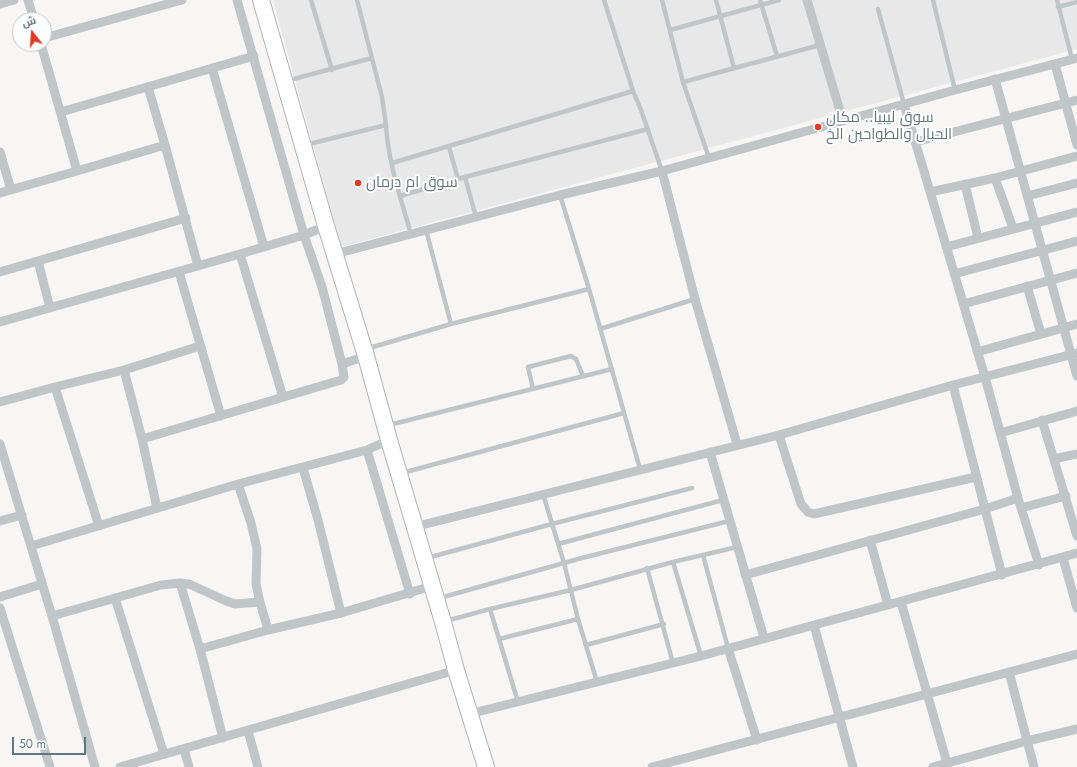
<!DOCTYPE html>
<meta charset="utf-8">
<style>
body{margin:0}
#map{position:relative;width:1077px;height:767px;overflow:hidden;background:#f7f6f4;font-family:Jost,Cairo,sans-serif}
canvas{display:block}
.north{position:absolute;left:12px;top:12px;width:40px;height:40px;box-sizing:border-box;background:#fff;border:1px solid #c0c8cc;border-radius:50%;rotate:343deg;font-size:11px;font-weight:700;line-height:16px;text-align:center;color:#62767f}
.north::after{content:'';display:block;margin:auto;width:14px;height:18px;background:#e33a27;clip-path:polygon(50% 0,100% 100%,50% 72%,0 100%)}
.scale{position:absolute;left:12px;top:737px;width:74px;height:18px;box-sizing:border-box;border:2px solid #62767f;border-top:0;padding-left:5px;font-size:12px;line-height:14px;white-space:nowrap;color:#62767f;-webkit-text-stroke:3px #fff;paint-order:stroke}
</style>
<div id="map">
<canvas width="1077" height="767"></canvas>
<div class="north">ش</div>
<div class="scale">50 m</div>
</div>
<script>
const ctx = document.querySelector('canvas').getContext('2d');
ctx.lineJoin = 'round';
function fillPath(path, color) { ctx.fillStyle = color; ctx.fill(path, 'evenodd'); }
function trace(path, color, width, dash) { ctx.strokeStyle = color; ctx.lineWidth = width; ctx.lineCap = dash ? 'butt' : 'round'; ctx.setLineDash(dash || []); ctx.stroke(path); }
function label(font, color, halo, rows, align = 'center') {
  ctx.font = font + ' Jost,Cairo,sans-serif'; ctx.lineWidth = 4; ctx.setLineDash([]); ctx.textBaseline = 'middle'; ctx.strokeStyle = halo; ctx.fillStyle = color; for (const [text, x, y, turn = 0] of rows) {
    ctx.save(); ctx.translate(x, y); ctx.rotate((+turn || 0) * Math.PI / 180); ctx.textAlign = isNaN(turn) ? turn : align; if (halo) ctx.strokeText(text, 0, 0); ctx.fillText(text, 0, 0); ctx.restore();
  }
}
const built = new Path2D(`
 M273,0H1077V49L341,247Z`);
const lane = new Path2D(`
 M311,0L332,70
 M604,0L633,91L641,110L662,171
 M662,0L683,82L709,158
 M716,0L734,68
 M760,0L777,56
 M933,0L955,90
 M1057,0L1072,59
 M1058,7L1077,2
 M878,9L904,104
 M670,30L779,0
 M286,81L372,58
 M683,82L820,45
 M386,125C388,162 401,199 411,234
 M305,145L386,125L382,97L357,0
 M449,147L458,179
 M392,163L633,91
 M465,177L476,217
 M560,195L589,289L640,469
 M400,196L465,177L648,129
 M426,230L451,324
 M600,329L695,299
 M366,349L451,324L589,289
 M533,389L528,367L571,356L576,359L583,376
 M389,425L612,369
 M402,473L624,413
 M543,494L564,563L578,619L597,682
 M558,544L723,500
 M703,555L728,648
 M427,558L552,524L692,488
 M673,562L701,656
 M647,568L673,663
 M440,598L578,559L729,521
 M490,609L518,702
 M446,621L490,609L571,590L673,562L737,547
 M499,639L578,619
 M586,645L664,624`);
const street = new Path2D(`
 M28,0L34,20
 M807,0L843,121
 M0,4L14,0
 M44,38L182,0
 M41,44L77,171L165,145L198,266
 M1055,64L1077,145
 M212,68L264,247
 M995,79L1077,376
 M148,87L165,145
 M904,104L985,377L1018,498L1039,565
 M61,112L254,56
 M915,142L1077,100
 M0,152L11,190
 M662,171L695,299L737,444
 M995,178L1013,228
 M965,184L978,238
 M930,192L995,178L1077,156
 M0,193L77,171
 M1027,196L1077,183
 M946,247L1077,212
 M240,254L283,397
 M335,254L560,195L662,171L955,90L1077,58
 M38,261L50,308
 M0,272L186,218
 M179,272L221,416
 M954,274L1077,241
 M1027,286L1041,334
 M963,304L1077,273
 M0,322L240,254L304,235L326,226
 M977,352L1077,324
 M342,364L366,356
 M124,370L142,439L157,508
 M953,385L1002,575
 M55,387L99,526
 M0,402L55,387L124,370L200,346
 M1042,420L1077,536
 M1000,433L1077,411
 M779,435L801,504L808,512L814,514L976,477
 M142,439L341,380L344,377L342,364L322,287L304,235L237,0
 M0,444L52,616L95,767
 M367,450L410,594
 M710,452L764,638
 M1054,459L1077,454
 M303,468L318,520L341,613
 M238,484L251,523L257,549L256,584L260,602L268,630
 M1021,508L1066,496
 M0,521L22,515
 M414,527L779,435L953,385L1077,353
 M870,540L888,605
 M31,546L238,484L367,450L389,440
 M1063,558L1077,608
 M745,575L985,509L1018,498
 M180,583L200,649L223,738
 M0,597L42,584
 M115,598L164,754
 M901,602L947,763
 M0,608L50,767
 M52,616L161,585L180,583L189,584L224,600L235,604L260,602
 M814,625L853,767
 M728,648L757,740
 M200,649L268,630L341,613L432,586
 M1009,672L1034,767
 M469,714L701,656L1077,553
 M248,731L258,767
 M184,749L189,767
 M120,767L456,670
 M652,767L1077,654
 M933,767L1027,741L1077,729`);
const highway = new Path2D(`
 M261,0L326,226L366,356L389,440L443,622L456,670L486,767`);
const markers = [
 [818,127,4,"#e33a27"],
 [358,183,4,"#e33a27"]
];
const poiNames = [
 ["سوق ليبيا.. مكان",826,118],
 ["الحبال والطواحين الخ",826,135],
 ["سوق ام درمان",366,183]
];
fillPath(built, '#e7e8e7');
trace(highway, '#b1b6b9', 18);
trace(lane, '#c0c5c8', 4.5);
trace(street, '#c0c5c8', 9);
trace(highway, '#fff', 16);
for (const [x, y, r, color] of markers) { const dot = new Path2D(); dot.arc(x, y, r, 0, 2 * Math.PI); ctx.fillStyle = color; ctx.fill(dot); trace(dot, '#fff', 1.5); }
label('15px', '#62767f', '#fff', poiNames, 'left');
</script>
